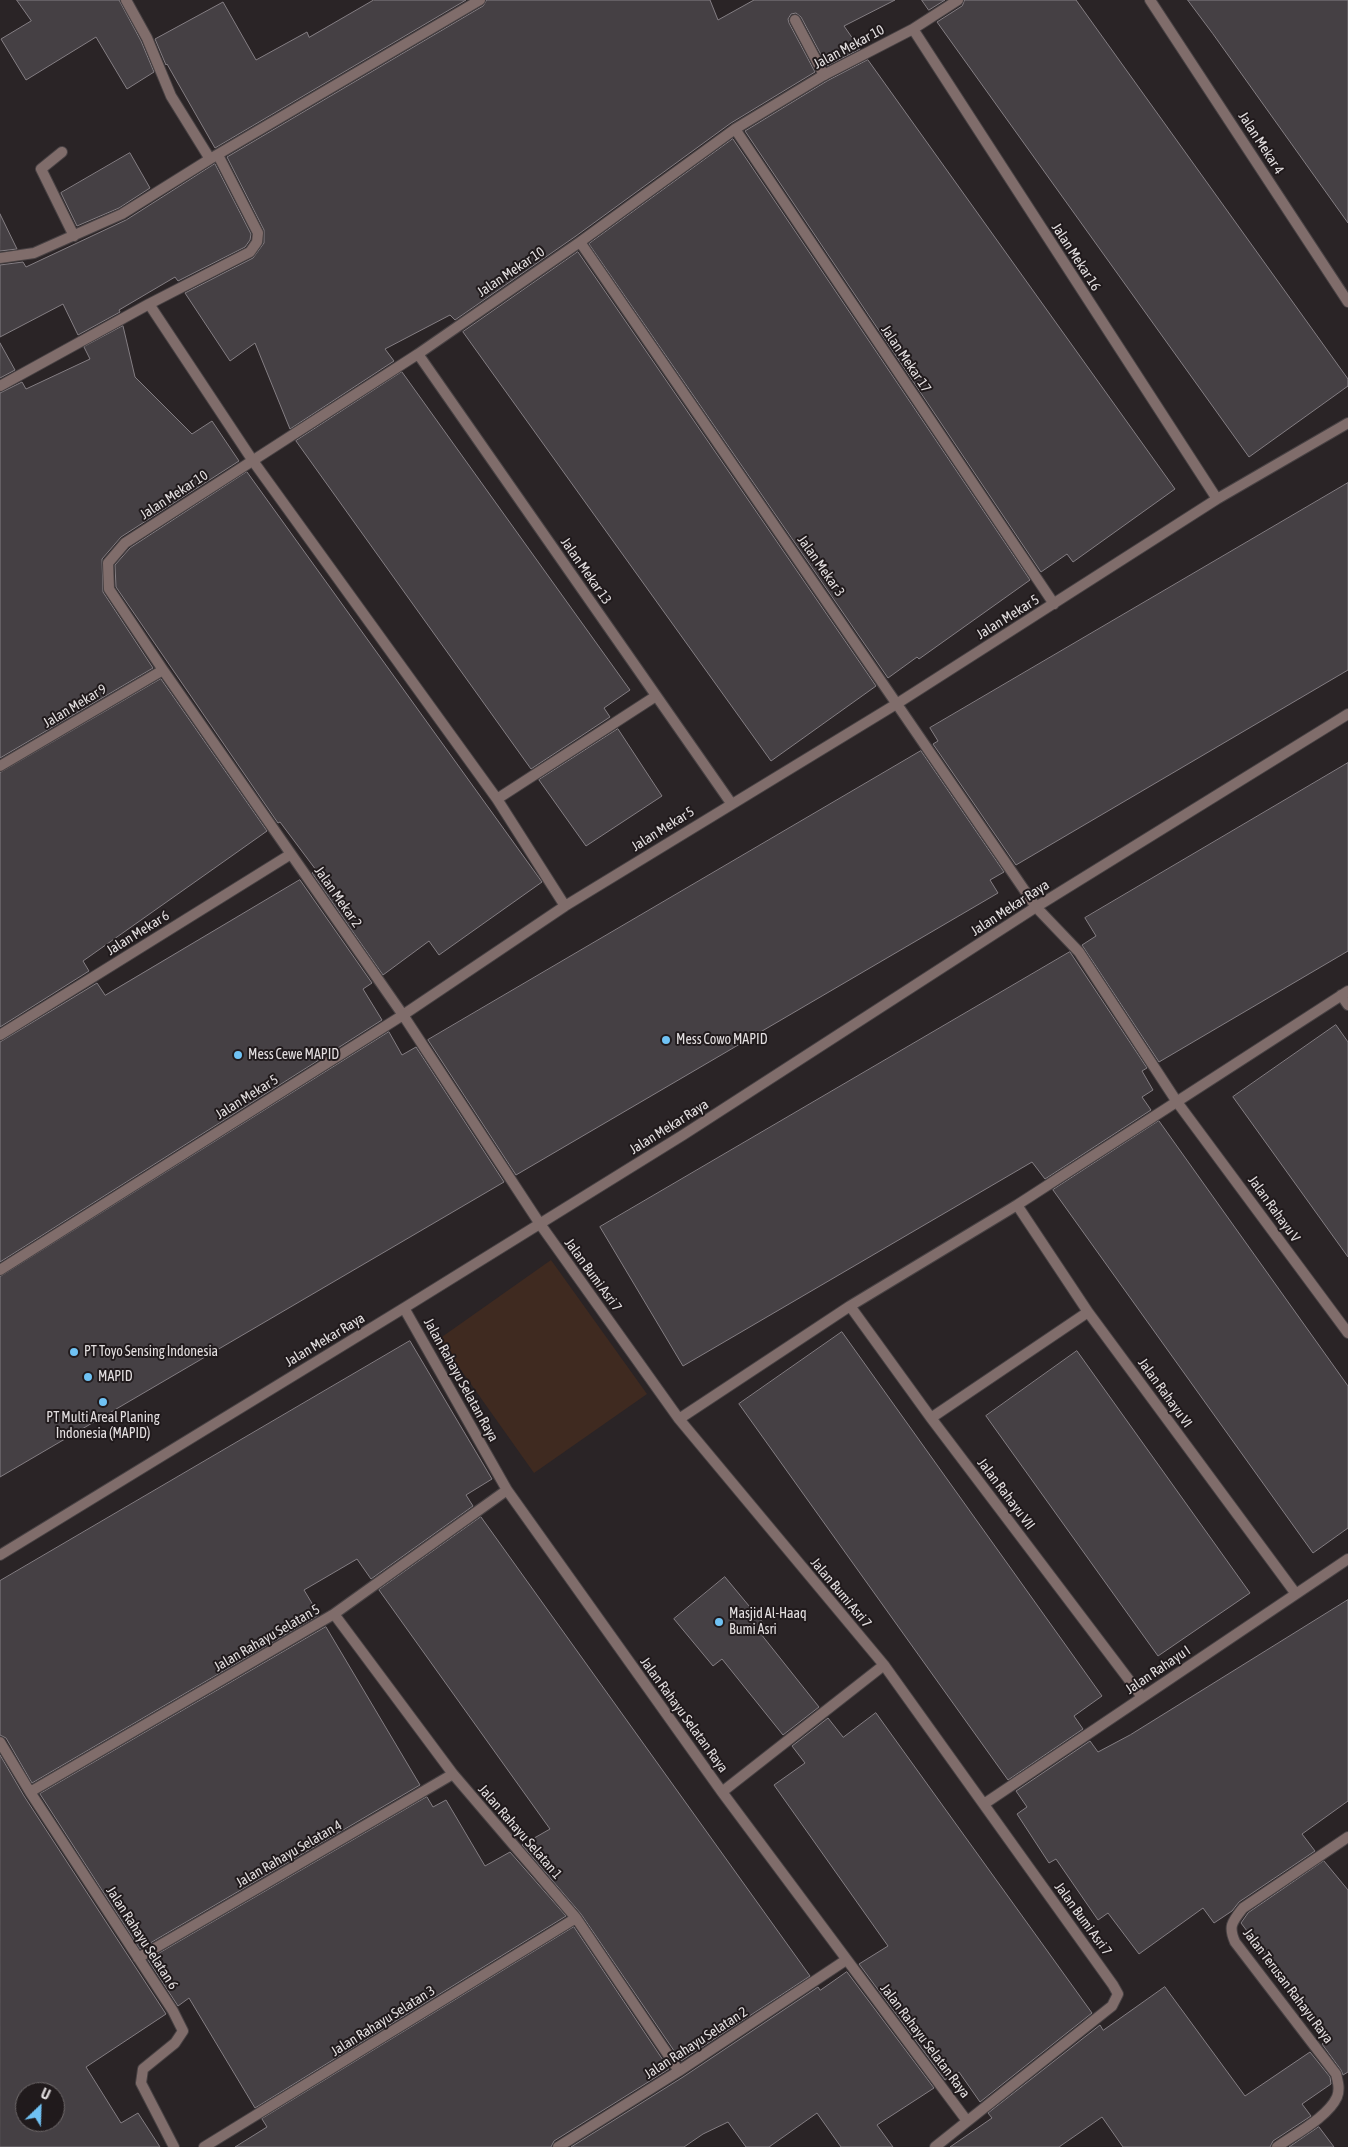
<!DOCTYPE html>
<style>
body{margin:0}
#map{position:relative;width:1348px;height:2147px;overflow:hidden;background:#2a2426;font-family:"Asap Condensed",sans-serif}
canvas{display:block}
.north{position:absolute;left:15px;top:2082px;width:50px;height:50px;box-sizing:border-box;background:#201a1c;border:1px solid #6e696a;border-radius:50%;rotate:24deg;font-size:14px;font-weight:700;line-height:20px;text-align:center;color:#e3dfe0}
.north::after{content:'';display:block;margin:auto;width:18px;height:22px;background:#6fc2f4;clip-path:polygon(50% 0,100% 100%,50% 72%,0 100%)}
</style>
<div id="map">
<canvas width="1348" height="2147"></canvas>
<div class="north">U</div>
</div>
<script>
const ctx = document.querySelector('canvas').getContext('2d');
ctx.lineJoin = 'round';
function fillPath(path, color) { ctx.fillStyle = color; ctx.fill(path, 'evenodd'); }
function trace(path, color, width, dash) { ctx.strokeStyle = color; ctx.lineWidth = width; ctx.lineCap = dash ? 'butt' : 'round'; ctx.setLineDash(dash || []); ctx.stroke(path); }
function label(font, color, halo, rows, align = 'center') {
  ctx.font = font + ' "Asap Condensed",sans-serif'; ctx.lineWidth = 4; ctx.setLineDash([]); ctx.textBaseline = 'middle'; ctx.strokeStyle = halo; ctx.fillStyle = color; for (const [text, x, y, turn = 0] of rows) {
    ctx.save(); ctx.translate(x, y); ctx.rotate((+turn || 0) * Math.PI / 180); ctx.textAlign = isNaN(turn) ? turn : align; if (halo) ctx.strokeText(text, 0, 0); ctx.fillText(text, 0, 0); ctx.restore();
  }
}
const green = new Path2D(`
 M551,1260L647,1394L534,1473L439,1339Z`);
const building = new Path2D(`
 M17,0H119L141,41L154,72L127,89L96,37L26,80L1,39L31,21Z
 M374,0H466L215,148L167,64L166,65L155,39L223,2L256,60L307,32L309,37Z
 M487,0H710L718,20L754,0H895L844,26L860,49L827,66L801,17L796,13L791,14L788,19L789,23L815,72L731,123L576,236L455,320L450,315L385,349L394,361L290,429L255,343L230,361L185,293L253,258L264,243V230L227,157L483,6Z
 M922,0H945L929,10Z
 M965,0H1076L1348,379V386L1249,457L937,22L962,6Z
 M1188,0H1348V223L1213,34Z
 M868,60L1175,489L1073,562L1067,554L1041,572L745,131L827,81Z
 M733,139L1030,580L919,659L917,657L888,678L589,244Z
 M130,153L150,188L119,208L77,226L61,193Z
 M215,164L251,234L250,240L245,247L178,281L175,277L119,310L120,312L78,335L63,304L0,337V265L23,262L26,267L126,220Z
 M0,214L17,249L0,251Z
 M578,252L876,686L771,761L463,332Z
 M123,326L135,377L192,434L212,421L239,461L121,537L102,559L103,592L153,668L0,758V393L22,382L26,389L90,359L84,347Z
 M0,343L15,370L0,378Z
 M402,372L630,690L604,708L610,717L531,769L296,441Z
 M247,472L542,882L439,955L429,941L383,975L312,873L316,870L280,822L278,823L116,587L115,565L130,548Z
 M1348,483V670L1016,865L933,744L938,741L930,728Z
 M161,679L267,831L83,961L89,971L0,1027V773Z
 M618,729L662,796L586,846L539,780Z
 M921,751L1004,872L990,880L998,893L516,1175L428,1040Z
 M1348,763V951L1159,1062L1082,945L1096,936L1085,918Z
 M300,880L372,983L363,989L382,1020L0,1262V1042L97,983L105,995Z
 M1070,952L1147,1068L1142,1071L1153,1090L1142,1097L1151,1110L1045,1179L1032,1162L683,1366L600,1227Z
 M1336,1025L1348,1042V1257L1233,1097Z
 M389,1032L402,1055L416,1047L504,1182L0,1477V1277Z
 M1159,1121L1348,1386V1528L1313,1553L1053,1190Z
 M842,1332L1102,1696L1074,1716L1083,1729L1008,1780L739,1404Z
 M410,1341L492,1479L466,1495L473,1506L371,1579L357,1559L304,1590L319,1615L32,1783L6,1738L0,1735V1581Z
 M1077,1351L1250,1593L1158,1656L986,1416Z
 M481,1517L810,1976L681,2061L581,1914L522,1845L550,1829L379,1590Z
 M725,1577L764,1624L757,1629L819,1707L783,1735L722,1659L713,1666L674,1619Z
 M1348,1600V1801L1302,1834L1315,1851L1239,1902L1232,1911L1214,1923L1203,1908L1139,1954L1108,1913L1098,1920L1056,1859L1049,1863L1017,1814L1027,1807L1016,1791L1090,1741L1098,1752L1130,1735Z
 M326,1627L420,1785L140,1949L40,1794Z
 M876,1713L1092,2013L980,2102L959,2072L945,2080L859,1964L888,1946L774,1785L805,1763L792,1746L828,1718L843,1737Z
 M0,1755L24,1796L166,2014L86,2067L121,2123L138,2113L160,2147H0ZM25,2092H55V2122H25Z
 M427,1797L433,1807L446,1800L485,1866L510,1852L566,1916L255,2108L189,1998L178,2006L148,1960Z
 M1324,1861L1348,1890V2072L1343,2075L1341,2070L1322,2044L1327,2040L1310,2019L1312,2017L1241,1923L1248,1913Z
 M574,1927L669,2069L554,2141L551,2147H235L267,2127L262,2119Z
 M847,1972L934,2088L877,2125L893,2147H841L817,2113L769,2147H746L728,2122L703,2134L684,2147H571L683,2077L818,1987L820,1990Z
 M1165,1987L1245,2096L1310,2052L1330,2077L1331,2084L1302,2104L1311,2116L1273,2141L1270,2147H1123L1102,2117L1059,2147H950L992,2118L988,2113L1100,2025L1103,2030Z
 M1319,2127L1334,2147H1289L1305,2136Z`);
const service = new Path2D(`
 M795,20L824,75`);
const minor = new Path2D(`
 M126,0L147,38L171,96L210,159
 M1150,0L1348,302
 M913,29L1217,499
 M735,129L1054,604
 M62,152L41,169L74,236
 M580,242L1036,907L1079,952L1177,1102L1348,1333
 M0,258L34,253L122,214L210,159L480,0
 M149,304L253,461L497,799L565,906
 M418,354L731,803
 M0,386L149,304L250,252L257,242L258,233L218,155
 M0,766L163,670
 M497,799L656,696
 M1341,995L1348,1005
 M0,1035L291,854
 M1017,1205L1088,1312L1296,1594
 M0,1270L403,1015L565,906L898,703L1217,499L1348,423
 M850,1306L931,1418L1142,1697
 M404,1308L507,1490L722,1792L967,2121
 M931,1418L1088,1312
 M679,1419L850,1306L1017,1205L1348,991
 M0,1555L404,1308L683,1135L1036,907L1348,714
 M334,1614L453,1774L576,1918L679,2071
 M0,1742L30,1792L173,2011L183,2031L175,2043L143,2069L141,2083L174,2147
 M30,1792L334,1614L507,1490
 M722,1792L884,1665
 M984,1804L1348,1559
 M138,1958L453,1774
 M204,2147L576,1918
 M558,2147L679,2071L846,1960
 M935,2147L1112,2006L1118,1994L1113,1985L884,1665L679,1419L540,1224L403,1015L163,670L109,589L108,563L125,543L418,354L580,242L735,129L824,75L913,29L958,0
 M1277,2147C1295,2134 1328,2117 1337,2097C1340,2089 1338,2082 1336,2074L1235,1942C1228,1926 1232,1922 1243,1908L1348,1837`);
const markers = [
 [666,1040,5,"#6fc2f4"],
 [238,1055,5,"#6fc2f4"],
 [74,1352,5,"#6fc2f4"],
 [88,1377,5,"#6fc2f4"],
 [103,1402,5,"#6fc2f4"],
 [719,1622,5,"#6fc2f4"]
];
const streetNames = [
 ["Jalan Mekar 10",849,47,-28],
 ["Jalan Mekar 4",1261,143,57],
 ["Jalan Mekar 16",1076,257,57],
 ["Jalan Mekar 10",511,272,-34],
 ["Jalan Mekar 17",906,359,56],
 ["Jalan Mekar 10",174,495,-33],
 ["Jalan Mekar 3",821,566,55],
 ["Jalan Mekar 13",586,571,55],
 ["Jalan Mekar 5",1008,617,-32],
 ["Jalan Mekar 9",75,706,-31],
 ["Jalan Mekar 5",663,829,-32],
 ["Jalan Mekar 2",338,897,55],
 ["Jalan Mekar Raya",1010,908,-33],
 ["Jalan Mekar 6",138,933,-32],
 ["Jalan Mekar 5",247,1097,-32],
 ["Jalan Mekar Raya",669,1127,-32],
 ["Jalan Rahayu V",1274,1209,54],
 ["Jalan Bumi Asri 7",593,1275,54],
 ["Jalan Mekar Raya",325,1340,-31],
 ["Jalan Rahayu Selatan Raya",461,1380,61],
 ["Jalan Rahayu VI",1165,1393,54],
 ["Jalan Rahayu VII",1006,1494,53],
 ["Jalan Bumi Asri 7",841,1593,50],
 ["Jalan Rahayu Selatan 5",267,1638,-30],
 ["Jalan Rahayu I",1158,1670,-34],
 ["Jalan Rahayu Selatan Raya",684,1715,54],
 ["Jalan Rahayu Selatan 1",520,1832,49],
 ["Jalan Rahayu Selatan 4",289,1854,-30],
 ["Jalan Bumi Asri 7",1083,1919,54],
 ["Jalan Rahayu Selatan 6",142,1938,57],
 ["Jalan Terusan Rahayu Raya",1288,1986,53],
 ["Jalan Rahayu Selatan 3",383,2021,-32],
 ["Jalan Rahayu Selatan Raya",925,2041,53],
 ["Jalan Rahayu Selatan 2",696,2043,-33]
];
const poiNames = [
 ["Mess Cowo MAPID",676,1040],
 ["Mess Cewe MAPID",248,1055],
 ["PT Toyo Sensing Indonesia",84,1352],
 ["MAPID",98,1377],
 ["PT Multi Areal Planing",103,1418,"center"],
 ["Indonesia (MAPID)",103,1434,"center"],
 ["Masjid Al-Haaq",729,1614],
 ["Bumi Asri",729,1630]
];
fillPath(green, '#3f2a20');
fillPath(building, '#454044');
trace(building, '#847e83', 1);
trace(service, '#484244', 12);
trace(minor, '#484244', 12);
trace(service, '#806d6b', 10);
trace(minor, '#806d6b', 10);
for (const [x, y, r, color] of markers) { const dot = new Path2D(); dot.arc(x, y, r, 0, 2 * Math.PI); ctx.fillStyle = color; ctx.fill(dot); trace(dot, '#201a1c', 2); }
label('14px', '#e3dfe0', '#201a1c', streetNames);
label('14px', '#e3dfe0', '#201a1c', poiNames, 'left');
</script>
